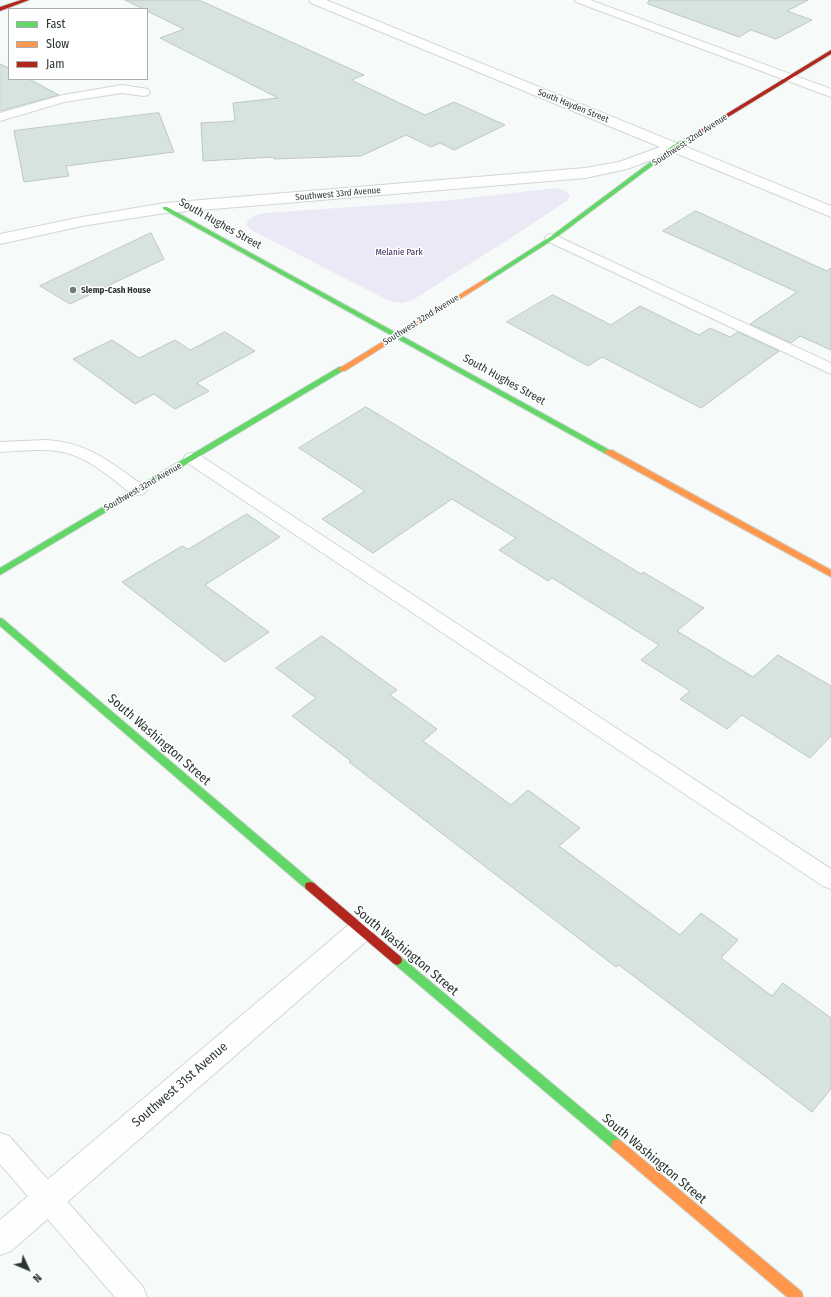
<!DOCTYPE html>
<style>
body{margin:0}
#map{position:relative;width:831px;height:1297px;overflow:hidden;background:#f6fbf9;font-family:"Fira Sans Condensed",sans-serif}
canvas{display:block}
.legend{position:absolute;left:8px;top:8px;width:140px;height:72px;box-sizing:border-box;background:#fff;border:1px solid #aaafad;margin:0;padding:5px 7px;list-style:none;font-size:12px;color:#2a3631}
.legend li{display:flex;align-items:center;gap:8px;height:20px}
.legend b{width:20px;border:1px solid #aaafad}
.north{position:absolute;left:8px;top:1249px;width:40px;height:40px;-webkit-text-stroke:3px #fff;paint-order:stroke;rotate:134deg;font-size:11px;font-weight:700;line-height:16px;text-align:center;color:#2a3631}
.north::after{content:'';display:block;margin:auto;width:14px;height:18px;background:#2a3631;clip-path:polygon(50% 0,100% 100%,50% 72%,0 100%)}
</style>
<div id="map">
<canvas width="831" height="1297"></canvas>
<ul class="legend">
<li><b style="height:5px;background:#63d668"></b>Fast</li>
<li><b style="height:5px;background:#ff974d"></b>Slow</li>
<li><b style="height:5px;background:#b3261e"></b>Jam</li>
</ul>
<div class="north">N</div>
</div>
<script>
const ctx = document.querySelector('canvas').getContext('2d');
ctx.lineJoin = 'round';
function fillPath(path, color) { ctx.fillStyle = color; ctx.fill(path, 'evenodd'); }
function trace(path, color, width, dash) { ctx.strokeStyle = color; ctx.lineWidth = width; ctx.lineCap = dash ? 'butt' : 'round'; ctx.setLineDash(dash || []); ctx.stroke(path); }
function label(font, color, halo, rows, align = 'center') {
  ctx.font = font + ' "Fira Sans Condensed",sans-serif'; ctx.lineWidth = 3; ctx.setLineDash([]); ctx.textBaseline = 'middle'; ctx.strokeStyle = halo; ctx.fillStyle = color; for (const [text, x, y, turn = 0] of rows) {
    ctx.save(); ctx.translate(x, y); ctx.rotate((+turn || 0) * Math.PI / 180); ctx.textAlign = isNaN(turn) ? turn : align; if (halo) ctx.strokeText(text, 0, 0); ctx.fillText(text, 0, 0); ctx.restore();
  }
}
const green = new Path2D(`
 M555,188L564,190L570,195L568,200L509,239L411,301L401,303L389,301L251,230L246,225C249,216 256,215 265,213L453,200Z`);
const building = new Path2D(`
 M125,0H199L364,75L351,80L425,115L454,102L505,125L454,150L440,143L431,147L406,135L361,156L274,159V157L203,161L201,123L235,121L233,103L278,98L160,38L184,29L147,11V9H144Z
 M649,0H808L787,11L812,20L776,39L751,30L739,37L648,4Z
 M0,64L9,68V79H29L59,95L0,111Z
 M159,113L174,152L66,166L69,176L24,182L14,131Z
 M696,211L827,271L831,268V350L800,336L791,343L750,324L797,292L663,231Z
 M151,233L164,259L70,304L40,286Z
 M553,295L611,325L640,306L699,335L710,328L730,337L738,332L779,351L701,408L602,357L588,366L507,322Z
 M225,332L255,351L197,383L209,391L175,409L154,394L135,404L73,359L112,340L139,358L175,340L190,350Z
 M366,407L641,574L643,572L704,608L677,631L753,677L778,655L831,686V736L810,758L742,715L727,729L680,699L690,691L641,660L659,645L552,578L548,581L499,550L516,538L452,499L373,553L322,519L365,491L299,448Z
 M247,514L280,537L205,585L269,632L225,662L122,582L182,546L188,549Z
 M322,636L397,690L390,695L437,729L423,741L511,805L528,790L580,828L559,846L680,935L701,913L738,940L721,958L772,996L783,983L831,1018V1089L812,1112L619,965L616,967L349,762L351,761L292,716L316,698L276,668Z`);
const lane = new Path2D(`
 M575,0H590L831,89V97L576,2Z
 M122,85L148,89L150,92L148,95L144,96L122,93L64,102L0,121V113L63,95Z
 M552,234L831,363V374L547,241L545,238L547,235Z
 M46,440C90,443 109,462 144,486L147,490L144,494L138,495L132,494C113,480 93,461 70,454C48,447 23,451 0,452V442Z
 M192,453L198,454L831,869V889L823,886L186,462L184,458L186,454Z
 M0,1133L9,1136L143,1287L147,1297H115L0,1164Z`);
const street = new Path2D(`
 M309,0H326L831,206V217L673,152L627,169L585,178L165,213L82,226L0,244V234L82,217L165,203L585,168L619,162L660,147L311,3Z
 M361,919L370,922L374,930L370,938L11,1251L0,1255V1220L352,922Z`);
const fast = new Path2D(`
 M693,134L698,135L676,148L554,239L487,282H483V280L550,237L672,146Z
 M163,207H167L613,452L612,454H606L163,209Z
 M339,367H345L346,369L0,575V568Z
 M0,618L3,619L314,883L315,886L314,889L310,890L306,889L0,626Z
 M397,955L401,957L621,1141L623,1145L621,1149L617,1151L613,1149L393,963L392,960L393,957Z`);
const slow = new Path2D(`
 M485,279L487,280V282L345,371H339L338,369Z
 M606,450H612L831,570V577L606,454L605,452Z
 M617,1139L621,1141L802,1292L803,1297H787L613,1149L611,1145L613,1141Z`);
const jam = new Path2D(`
 M21,0H29L0,11V7Z
 M831,50V54L697,136L692,135Z
 M310,882L314,883L401,957L402,960L401,963L397,965L393,963L306,889L305,886L306,883Z`);
const markers = [
 [73,290,4,"#717b77"]
];
const farStreetnames = [
 ["South Hayden Street",573,106,22],
 ["Southwest 32nd Avenue",690,140,-33],
 ["Southwest 33rd Avenue",338,194,-5],
 ["Southwest 32nd Avenue",421,320,-32],
 ["Southwest 32nd Avenue",143,487,-30]
];
const farParknames = [
 ["Melanie Park",399,252]
];
const farPoinames = [
 ["Slemp-Cash House",81,290]
];
const streetNames = [
 ["South Hughes Street",220,224,29],
 ["South Hughes Street",504,380,29]
];
const nearStreetnames = [
 ["South Washington Street",159,740,41],
 ["South Washington Street",406,951,40],
 ["Southwest 31st Avenue",180,1085,-41],
 ["South Washington Street",654,1159,40]
];
fillPath(green, '#ece9f6');
fillPath(building, '#d7e3de');
trace(building, '#bec6c3', 1);
trace(lane, '#d0d8d4', 2);
trace(street, '#d0d8d4', 2);
trace(fast, '#d0d8d4', 2);
trace(slow, '#d0d8d4', 2);
trace(jam, '#d0d8d4', 2);
fillPath(lane, '#fefefe');
fillPath(street, '#fefefe');
fillPath(fast, '#63d668');
fillPath(slow, '#ff974d');
fillPath(jam, '#b3261e');
for (const [x, y, r, color] of markers) { const dot = new Path2D(); dot.arc(x, y, r, 0, 2 * Math.PI); ctx.fillStyle = color; ctx.fill(dot); trace(dot, '#fff', 1.5); }
label('9px', '#2a3631', '#fff', farStreetnames);
label('9px', '#3d2757', '#fff', farParknames);
label('bold 9px', '#2a3631', '#fff', farPoinames, 'left');
label('11px', '#2a3631', '#fff', streetNames);
label('13px', '#2a3631', '#fff', nearStreetnames);
</script>
